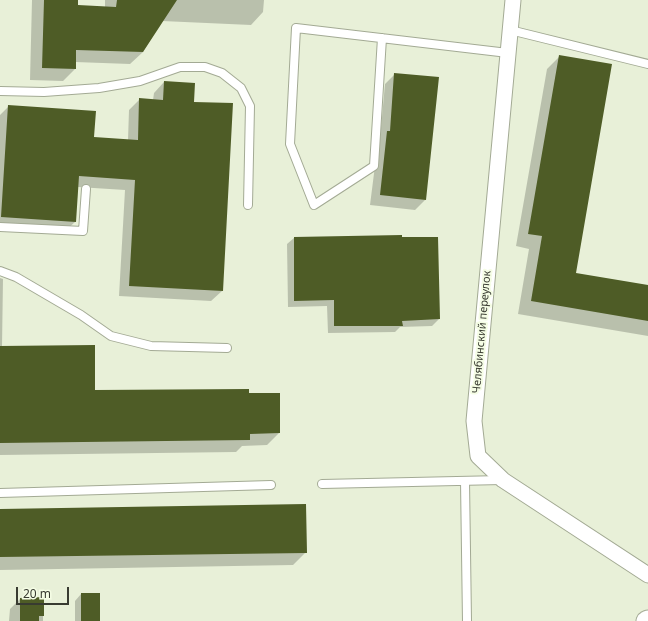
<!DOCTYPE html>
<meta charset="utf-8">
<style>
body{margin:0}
#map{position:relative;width:648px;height:621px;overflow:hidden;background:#e8f0d8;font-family:"Noto Sans",sans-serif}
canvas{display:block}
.scale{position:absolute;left:16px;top:587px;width:53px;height:18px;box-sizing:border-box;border:2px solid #383b31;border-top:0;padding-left:5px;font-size:12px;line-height:14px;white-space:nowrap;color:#383b31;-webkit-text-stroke:3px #f5fde5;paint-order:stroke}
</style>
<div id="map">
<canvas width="648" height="621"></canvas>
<div class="scale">20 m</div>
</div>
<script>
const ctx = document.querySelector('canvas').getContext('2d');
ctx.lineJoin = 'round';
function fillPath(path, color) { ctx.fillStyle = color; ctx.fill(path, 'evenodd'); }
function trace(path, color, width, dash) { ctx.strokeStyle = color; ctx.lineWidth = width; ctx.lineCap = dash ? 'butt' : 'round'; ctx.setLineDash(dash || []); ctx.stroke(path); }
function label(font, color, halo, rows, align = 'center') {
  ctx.font = font + ' "Noto Sans",sans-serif'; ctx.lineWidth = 4; ctx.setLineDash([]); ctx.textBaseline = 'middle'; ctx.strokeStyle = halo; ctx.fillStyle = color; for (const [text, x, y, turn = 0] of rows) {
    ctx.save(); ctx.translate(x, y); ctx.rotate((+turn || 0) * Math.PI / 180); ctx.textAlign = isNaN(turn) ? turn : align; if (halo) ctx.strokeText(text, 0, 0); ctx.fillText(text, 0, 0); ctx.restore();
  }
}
const shadow = new Path2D(`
 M32,0H77V6L105,7V0H264L263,12L251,25L162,21L143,52L130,64L75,62V69L63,81L30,80Z
 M560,56L575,274L648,286V336L518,314L529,249L516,246L547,69Z
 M395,74L438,78L425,200L415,210L370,205L378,142L380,139L385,84Z
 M164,82L193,103L222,291L211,301L119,296L125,190L78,187L75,222L64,232L0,228V115L9,106L93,138L128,140L129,110L140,99L153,100L154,93Z
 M294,238H437L439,319L432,326L400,327L395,332L328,333L327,306L288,307L287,244Z
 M0,278L3,279L2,347L94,391L248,394L279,433L267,445L242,446L236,452L0,455Z
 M0,509L306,552L293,565L0,570Z
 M81,594L99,621H75V601Z
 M43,598V621H9L10,609L20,599Z`);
const building = new Path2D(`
 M44,0H78V5L116,7L117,0H177L143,52L76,50V69L42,68Z
 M559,55L612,64L576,273L648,285V321L531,301L542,236L528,234Z
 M394,73L439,77L426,200L380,195L387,131H390Z
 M164,81L195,83L194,102L233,103L223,291L129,286L135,180L79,176L76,222L1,217L8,105L96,111L94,137L138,140L139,98L163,100Z
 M402,235V237H438L440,319L402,321L403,326H334V300L294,301V237Z
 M95,345V390L249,389V393H280V433L250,434V440L0,443V346Z
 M306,504L307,553L0,557V509Z
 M81,593H100V621H81Z
 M44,597V616H39V621H20V598Z`);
const service = new Path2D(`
 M510,30L648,64
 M382,38L374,166L314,205L290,144L296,28L508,53
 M0,91L44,92L99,88L140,81L180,67H205L222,73L241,88L250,106L248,205
 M0,227L83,231L86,189
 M0,271L16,277L81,315L111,336L151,346L227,348
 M465,481L467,621
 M322,484L502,480
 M0,493L271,485`);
const minor = new Path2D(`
 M513,0L474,421L478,456L503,480L648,575`);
const tertiary = new Path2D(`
 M646,621L648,620`);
const streetNames = [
 ["Челябинский переулок",482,332,-85]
];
fillPath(shadow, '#0003');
fillPath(building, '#4e5c26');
trace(service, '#a3aa94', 10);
trace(minor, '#a3aa94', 17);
trace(tertiary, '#a3aa94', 21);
trace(service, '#fff', 8);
trace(minor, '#fff', 15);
trace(tertiary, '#fff', 19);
label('11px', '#383b31', '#f5fde5', streetNames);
</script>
